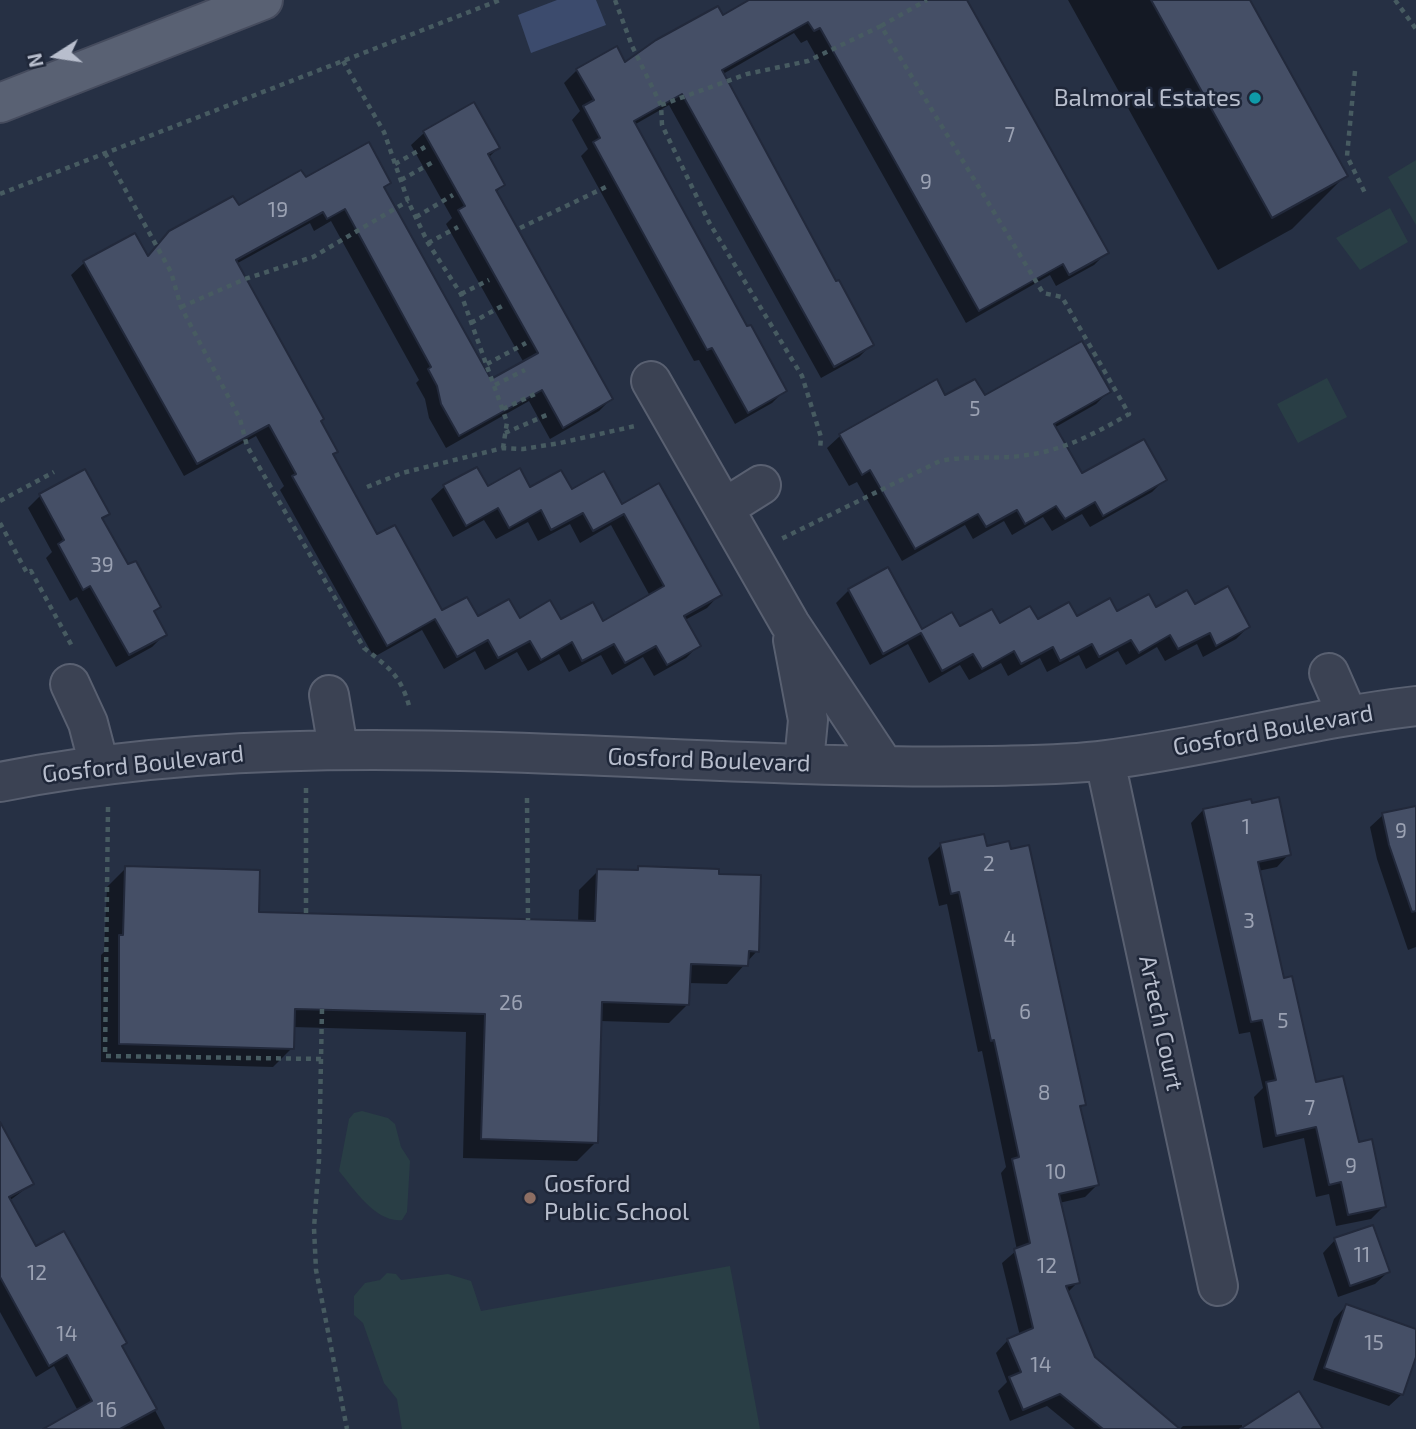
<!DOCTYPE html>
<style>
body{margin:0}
#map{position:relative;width:1416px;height:1429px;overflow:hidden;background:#263044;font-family:"Exo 2",sans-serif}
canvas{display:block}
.north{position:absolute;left:21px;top:21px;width:70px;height:70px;-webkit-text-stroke:5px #1f2739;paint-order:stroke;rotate:258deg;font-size:19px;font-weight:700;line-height:28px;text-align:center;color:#b8becd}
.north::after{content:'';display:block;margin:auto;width:24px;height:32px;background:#b8becd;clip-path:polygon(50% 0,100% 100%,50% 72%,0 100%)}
</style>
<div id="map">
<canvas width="1416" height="1429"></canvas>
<div class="north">N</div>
</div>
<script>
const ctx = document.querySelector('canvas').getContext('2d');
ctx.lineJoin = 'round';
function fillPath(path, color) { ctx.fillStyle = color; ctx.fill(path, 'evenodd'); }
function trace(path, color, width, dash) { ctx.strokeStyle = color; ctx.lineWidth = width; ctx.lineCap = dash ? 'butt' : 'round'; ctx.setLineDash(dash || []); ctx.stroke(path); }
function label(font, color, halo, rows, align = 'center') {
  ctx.font = font + ' "Exo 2",sans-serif'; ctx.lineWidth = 5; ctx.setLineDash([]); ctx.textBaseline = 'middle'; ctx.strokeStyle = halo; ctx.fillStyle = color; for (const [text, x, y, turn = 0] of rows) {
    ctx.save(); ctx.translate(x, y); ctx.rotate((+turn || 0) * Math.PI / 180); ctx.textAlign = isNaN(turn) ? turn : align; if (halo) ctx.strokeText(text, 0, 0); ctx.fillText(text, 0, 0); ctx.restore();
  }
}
const green = new Path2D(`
 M1416,160V225L1388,177Z
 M1390,208L1408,242L1360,270L1336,238Z
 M1327,378L1347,417L1298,443L1277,404Z
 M362,1111L388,1118L395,1124L401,1147L410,1161L407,1212L402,1220C376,1223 354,1189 339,1171L349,1119L354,1113Z
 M730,1266L760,1429H402L397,1399L384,1383L363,1323L354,1315V1296L365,1283L380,1280L387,1273L396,1274L401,1280L448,1274L471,1281L481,1311Z`);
const water = new Path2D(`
 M557,0H596L606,25L531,53L518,15Z`);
const shadow = new Path2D(`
 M753,0H965L1107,252L1094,265L1056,286L1050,275L966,323L807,40L801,43L794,33L723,74L835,283L872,344L859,357L821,378L669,105L634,125L747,328L785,390L772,403L735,424L699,360L694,361L581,156L588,149L572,120L580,111L564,83L577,70L625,65Z
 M1068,0H1248L1346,175L1292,229L1218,270Z
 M474,105L498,148L488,158L503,185L496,192L611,399L599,411L550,439L529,401L446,448L429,418L425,399L416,383L419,380L331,221L314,231L310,223L236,264L336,451L332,455L377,537L442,612L477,618L602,623L650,596L611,525L580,543L570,524L538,541L528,522L496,539L484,520L453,537L431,499L444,487L571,492L621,506L719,595L707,608L685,620L699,645L686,658L654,676L643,657L612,675L601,655L569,672L559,654L528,671L517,652L485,670L475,651L444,669L422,630L374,657L280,490L284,486L256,436L184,476L71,275L84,263L147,258L238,207L305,179L389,182L383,189L490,381L524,363L446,224L452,218L411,145L424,133Z
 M936,382L945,397L1108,392L1096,404L1054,428L1082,476L1165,479L1152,492L1090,527L1082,514L1052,531L1043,517L1012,535L1004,521L973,539L965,525L902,561L857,482L849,486L827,448L840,436Z
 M41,495L108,513L101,520L127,567L159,607L153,612L165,634L152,647L116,667L77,597L70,601L46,558L52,552L28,508Z
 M887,569L921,631L1194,607L1248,627L1236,639L1203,657L1197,644L1165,661L1157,647L1126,665L1118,651L1086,669L1079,655L1047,672L1040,658L1008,676L1001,663L969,680L960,665L929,683L908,644L870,665L836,603L849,590Z
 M1416,808V947L1408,950L1377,859L1370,827L1383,815Z
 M1203,810L1289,854L1277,867L1258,871L1283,980L1315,1084L1357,1144L1384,1206L1371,1219L1336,1226L1329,1194L1316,1197L1304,1138L1263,1148L1254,1097L1263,1088L1250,1032L1239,1034L1191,823Z
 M941,845L1084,1104L1079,1109L1097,1185L1085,1197L1059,1203L1078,1282L1067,1293L1094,1358L1149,1429H1075L1047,1406L1010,1421L998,1391L1007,1382L996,1353L1008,1340L1020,1336L1002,1263L1017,1250L1001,1173L1006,1167L982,1051L978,1052L947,904L939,906L928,858Z
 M126,868L257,913L578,923L579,890L598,871L635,872L639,868L757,951L727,984L688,983V1004L669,1023L600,1021L596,1142L577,1161L463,1158L466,1032L293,1027L292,1048L273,1067L101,1062V955L104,952L107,887Z
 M0,1123L32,1184L9,1201L35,1248L121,1347L165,1429H63L78,1411L54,1366L36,1377L0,1312Z
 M1335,1240L1388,1272L1375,1284L1338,1297L1323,1253Z
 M1346,1306L1416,1331V1352L1402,1394L1389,1406L1313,1380L1334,1319Z
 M1242,1425V1429H1180L1183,1426Z`);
const building = new Path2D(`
 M749,0H967L1109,253L1069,275L1063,264L979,311L820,28L814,31L808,22L722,70L836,281L839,280L874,345L834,367L682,94L634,121L747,326L751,325L787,391L748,413L712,348L707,350L593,142L600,138L583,106L594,100L576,69L617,46L625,62L656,40L718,6L723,15Z
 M1151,0H1250L1348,176L1272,218Z
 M474,102L500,148L488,154L505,185L496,190L613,399L563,428L542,390L459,436L441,404L437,386L428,369L431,367L345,209L327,219L323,212L236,260L324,419L321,421L338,452L333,454L377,534L395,525L442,610L467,597L478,616L509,599L520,618L550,600L561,619L593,602L603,621L664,586L624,514L593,531L583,513L551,530L541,510L509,528L498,508L466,526L443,485L477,467L488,486L520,468L530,487L561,470L572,489L604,471L622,504L659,483L722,595L684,616L701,646L667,665L656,646L625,663L614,644L582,661L572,642L541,660L530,641L498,658L488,640L457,657L435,619L387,646L292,476L296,474L269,425L197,464L83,261L135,233L148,256L169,231L233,196L239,205L301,170L306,177L369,142L391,183L384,187L491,379L538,353L458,210L465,206L423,131Z
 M1082,341L1111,392L1054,424L1082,473L1144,439L1167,480L1103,516L1095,502L1065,519L1056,506L1025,524L1017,510L986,527L978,514L915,549L870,470L862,475L839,434L937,379L945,395L975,379L985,395Z
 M85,469L110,514L102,518L128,564L136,561L161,607L154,611L167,635L129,655L90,586L83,590L58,544L64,540L39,494Z
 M888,567L922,629L952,612L960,626L992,609L1000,623L1030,606L1038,619L1069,602L1077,616L1110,598L1117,611L1149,594L1156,607L1187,590L1195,604L1228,586L1250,627L1216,646L1210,633L1178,649L1170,635L1139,653L1131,640L1099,657L1092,644L1060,661L1053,647L1021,664L1014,651L982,669L973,654L942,671L921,633L883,654L848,589Z
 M1279,797L1291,855L1258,862L1284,978L1292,976L1316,1082L1343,1076L1359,1142L1372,1139L1386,1207L1348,1215L1341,1182L1329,1185L1316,1127L1276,1136L1266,1082L1276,1080L1262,1020L1251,1022L1203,809L1251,799L1252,803Z
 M1416,806V911L1412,912L1389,845L1382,813Z
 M984,834L987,846L1009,841L1011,849L1029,845L1086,1105L1080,1106L1099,1185L1059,1194L1080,1283L1066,1286L1095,1357L1180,1429H1103L1060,1394L1023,1410L1009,1377L1021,1372L1007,1339L1033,1328L1014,1249L1030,1243L1012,1159L1019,1157L994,1040L991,1041L959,892L951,894L940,843Z
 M125,866L260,870L259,912L595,921L597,869L638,870V866L719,869V874L761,875L759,952L749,951L748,966L691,964L689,1005L602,1002L598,1143L481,1139L485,1014L295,1009L294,1049L119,1044V935H123Z
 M0,1122L34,1184L9,1197L36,1246L64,1231L127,1343L122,1346L157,1409L120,1429H43L92,1401L67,1355L49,1366L0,1277Z
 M1373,1225L1390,1272L1350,1286L1334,1238Z
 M1346,1304L1416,1329V1357L1403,1395L1324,1368Z
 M1299,1391L1323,1429H1240Z`);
const path = new Path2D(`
 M615,0L632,46L661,105L662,125L710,224L802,376L821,437L820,450
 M1395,0L1416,29
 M881,26L927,0
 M343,61L384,132L408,201L428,243L461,294L507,422L503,448
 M1355,71L1347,156L1365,193
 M661,105L747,74L808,61L881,26L1043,293L1062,297L1129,414C1096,433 1065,450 1027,455C998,460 969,455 940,461L781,539
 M105,153L171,272L181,307L240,419L247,446L364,648C391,669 401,676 410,709
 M395,164L425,147
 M401,180L433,162
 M0,194L500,0
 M416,217L453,195
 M520,228L608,186
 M428,243L458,227
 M461,294L489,280
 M181,307L245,279L313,257L408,201
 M471,323L502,306
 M487,364L526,343
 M495,385L525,370
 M503,409L537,393
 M505,433L549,414
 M367,487L402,473L503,448L523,449L560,443L635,426
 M0,501L54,472
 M0,523L27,573L31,571L73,648
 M527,798L528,920
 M108,807L105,1056L321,1059
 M306,913V788
 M322,1009L319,1160L314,1228L316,1270L347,1429`);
const minor = new Path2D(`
 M651,381L790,624L883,764
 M726,507L761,485
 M793,640L808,720L804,762
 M1329,673L1347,714
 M70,684L88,723L99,765
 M329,695L338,748
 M1105,761L1218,1286
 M0,782C327,717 661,772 992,766C1030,765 1069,765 1106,760C1210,747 1311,718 1416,706`);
const major = new Path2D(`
 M0,103L263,0`);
const markers = [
 [1255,98,7,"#0f9aa8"],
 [530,1198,7,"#8d6e63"]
];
const numberNames = [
 ["7",1010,135],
 ["9",926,182],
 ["19",278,210],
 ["5",975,409],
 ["39",102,565],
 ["1",1246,827],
 ["9",1401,831],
 ["2",989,864],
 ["3",1249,921],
 ["4",1010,939],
 ["26",511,1003],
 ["6",1025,1012],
 ["5",1283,1021],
 ["8",1044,1093],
 ["7",1310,1108],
 ["9",1351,1166],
 ["10",1056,1172],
 ["11",1362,1255],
 ["12",1047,1266],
 ["12",37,1273],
 ["14",67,1334],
 ["15",1374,1343],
 ["14",1041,1365],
 ["16",107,1410]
];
const poiNames = [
 ["Balmoral Estates",1241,98],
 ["Gosford",544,1184,"left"],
 ["Public School",544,1212,"left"]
];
const streetNames = [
 ["Gosford Boulevard",1273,730,-10],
 ["Gosford Boulevard",709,760,2],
 ["Gosford Boulevard",143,764,-6],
 ["Artech Court",1161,1023,78]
];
fillPath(green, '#293e45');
fillPath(water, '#3c4b6d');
fillPath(shadow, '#0007');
fillPath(building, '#454f66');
trace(building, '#22293b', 2);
trace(minor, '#596071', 42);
trace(major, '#454b5d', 42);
trace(path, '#475b61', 4.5, [5, 5]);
trace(minor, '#3b4253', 38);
trace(major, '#596173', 38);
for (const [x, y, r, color] of markers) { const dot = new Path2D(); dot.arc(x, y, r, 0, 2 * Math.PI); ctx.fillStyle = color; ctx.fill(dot); trace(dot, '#1f2739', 2.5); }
label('21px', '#9ba2b3', null, numberNames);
label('24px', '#b8becd', '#1f2739', poiNames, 'right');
label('24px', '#b8becd', '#1f2739', streetNames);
</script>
